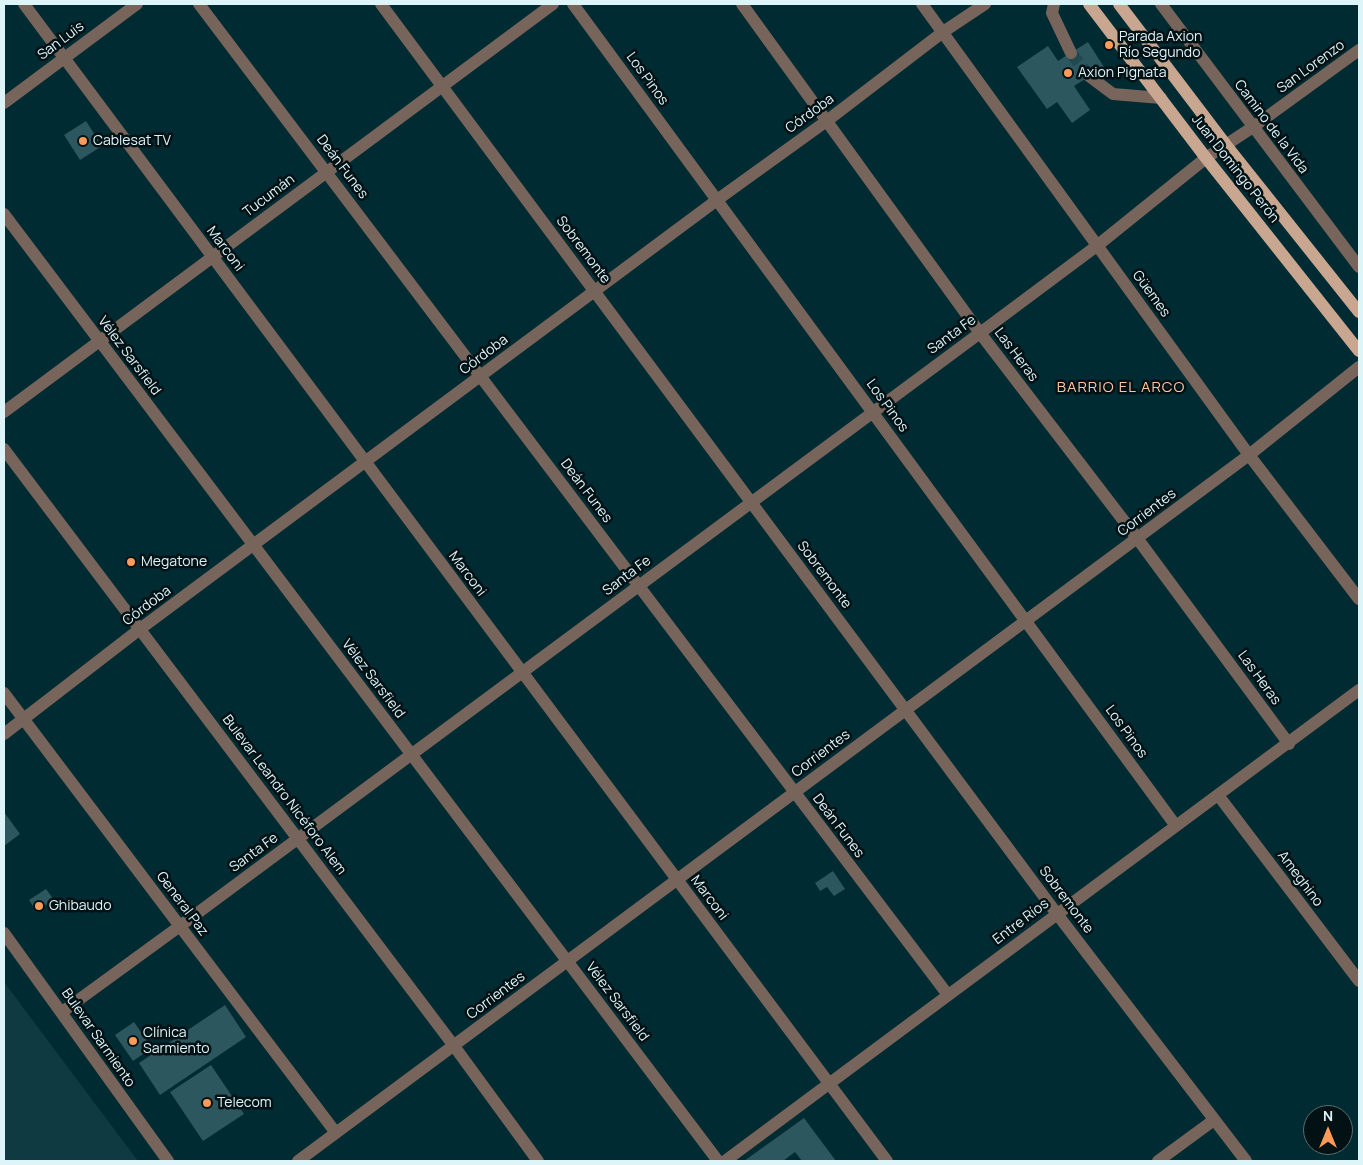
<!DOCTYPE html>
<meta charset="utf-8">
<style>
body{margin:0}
#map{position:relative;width:1363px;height:1165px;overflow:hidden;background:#002b32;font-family:Manrope,sans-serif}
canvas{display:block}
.frame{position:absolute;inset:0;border:5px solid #ddf4f8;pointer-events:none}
.north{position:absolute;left:1303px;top:1105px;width:50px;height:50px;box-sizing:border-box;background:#021114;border:1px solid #5a6c6f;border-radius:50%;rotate:0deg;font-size:14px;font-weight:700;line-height:20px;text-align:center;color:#ddf4f8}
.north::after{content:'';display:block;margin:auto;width:18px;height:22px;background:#fe9b58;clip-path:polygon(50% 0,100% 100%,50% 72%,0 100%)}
</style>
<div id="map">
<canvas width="1363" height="1165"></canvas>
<div class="frame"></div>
<div class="north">N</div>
</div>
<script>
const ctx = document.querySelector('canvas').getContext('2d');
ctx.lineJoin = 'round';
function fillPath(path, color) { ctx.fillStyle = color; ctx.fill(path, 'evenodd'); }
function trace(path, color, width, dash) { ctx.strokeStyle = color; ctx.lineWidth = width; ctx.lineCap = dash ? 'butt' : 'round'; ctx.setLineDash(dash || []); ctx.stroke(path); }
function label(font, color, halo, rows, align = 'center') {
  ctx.font = font + ' Manrope,sans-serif'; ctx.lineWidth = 5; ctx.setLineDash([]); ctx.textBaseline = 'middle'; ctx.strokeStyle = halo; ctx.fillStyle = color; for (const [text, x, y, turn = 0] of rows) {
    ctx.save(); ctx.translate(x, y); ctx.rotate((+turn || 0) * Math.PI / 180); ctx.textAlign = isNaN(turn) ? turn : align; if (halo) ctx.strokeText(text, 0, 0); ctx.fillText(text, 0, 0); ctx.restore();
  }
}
const built = new Path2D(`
 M4,982L138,1161H4Z`);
const building = new Path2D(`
 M1088,42L1104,67L1074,86L1090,110L1072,123L1057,102L1047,109L1017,67L1048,46L1058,61Z
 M86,121L102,146L80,160L64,135Z
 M4,812L20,834L4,846Z
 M833,871L845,889L834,896L827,887L820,891L815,883Z
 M46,889L54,900L36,911L29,900Z
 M225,1005L246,1037L160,1095L139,1063Z
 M134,1022L152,1048L133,1061L115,1035Z
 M211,1065L244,1114L203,1141L170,1092Z
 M804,1118L836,1161H802L795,1152L783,1161H744Z`);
const minorTunnel = new Path2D(`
 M1071,53L1089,76`);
const minor = new Path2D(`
 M24,4L887,1161
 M199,4L948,995
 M381,4L1057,914L1246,1161
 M573,4L1176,826
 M742,4L980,333L1137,538L1289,744
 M922,4L1249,455L1359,599
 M1054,4L1052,13L1071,53
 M1161,4L1359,267
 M1089,76L1113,94L1161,98
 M4,103L137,4
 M4,214L718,1161
 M4,412L553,4
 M4,449L454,1046L538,1161
 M4,693L336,1133
 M4,734L140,629L717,200L828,120L943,32L985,4
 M1218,795L1359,981
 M4,933L168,1161
 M62,1012L180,926L980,333L1098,245L1206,158L1253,127L1359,50
 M298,1161L1249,455L1359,367
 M725,1161L1359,690
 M1158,1161L1214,1120`);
const major = new Path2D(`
 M1089,4L1206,158L1359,351
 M1119,4L1226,145L1359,312`);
const markers = [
 [1109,45,5,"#fe9b58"],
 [1068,73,5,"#fe9b58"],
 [83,141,5,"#fe9b58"],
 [131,562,5,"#fe9b58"],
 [39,906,5,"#fe9b58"],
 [133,1041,5,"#fe9b58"],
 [207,1103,5,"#fe9b58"]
];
const poiNames = [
 ["Parada Axion",1119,37],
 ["Río Segundo",1119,53],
 ["Axion Pignata",1078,73],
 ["Cablesat TV",93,141],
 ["Megatone",141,562],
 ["Ghibaudo",49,906],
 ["Clínica",143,1033],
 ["Sarmiento",143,1049],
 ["Telecom",217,1103]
];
const streetNames = [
 ["San Luis",61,41,-37],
 ["San Lorenzo",1311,67,-36],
 ["Los Pinos",647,79,54],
 ["Córdoba",810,114,-36],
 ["Camino de la Vida",1271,127,53],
 ["Deán Funes",342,167,53],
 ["Juan Domingo Perón",1235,169,52],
 ["Tucumán",269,196,-37],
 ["Marconi",225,249,53],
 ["Sobremonte",583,250,53],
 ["Güemes",1151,294,54],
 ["Santa Fe",952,335,-36],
 ["Córdoba",484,355,-37],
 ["Las Heras",1016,355,53],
 ["Vélez Sarsfield",129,356,53],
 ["Los Pinos",887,406,54],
 ["Deán Funes",586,491,53],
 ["Corrientes",1147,513,-37],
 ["Marconi",467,574,53],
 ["Sobremonte",824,575,53],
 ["Santa Fe",627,576,-37],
 ["Córdoba",147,606,-37],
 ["Las Heras",1259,678,54],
 ["Vélez Sarsfield",373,679,53],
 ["Los Pinos",1126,732,54],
 ["Corrientes",821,754,-37],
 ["Bulevar Leandro Nicéforo Alem",284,795,53],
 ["Deán Funes",838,826,53],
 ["Santa Fe",254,853,-36],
 ["Ameghino",1300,879,53],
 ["Marconi",709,898,53],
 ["Sobremonte",1066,900,53],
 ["General Paz",182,904,53],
 ["Entre Ríos",1021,922,-37],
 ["Corrientes",496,996,-37],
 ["Vélez Sarsfield",617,1002,53],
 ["Bulevar Sarmiento",98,1038,55]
];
const neighbourhoodNames = [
 ["BARRIO EL ARCO",1121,388]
];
fillPath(built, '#103a41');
fillPath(building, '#2d575e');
trace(minorTunnel, '#214950', 12, [12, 6]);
trace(minor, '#77655b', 12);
trace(major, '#c9a690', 12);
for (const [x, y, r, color] of markers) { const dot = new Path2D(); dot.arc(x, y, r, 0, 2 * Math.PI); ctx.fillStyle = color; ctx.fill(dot); trace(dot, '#021114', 2); }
label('14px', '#ddf4f8', '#021114', poiNames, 'left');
label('14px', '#ddf4f8', '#021114', streetNames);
ctx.letterSpacing = '1px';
label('15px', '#fec5a2', '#021114', neighbourhoodNames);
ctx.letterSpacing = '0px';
</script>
